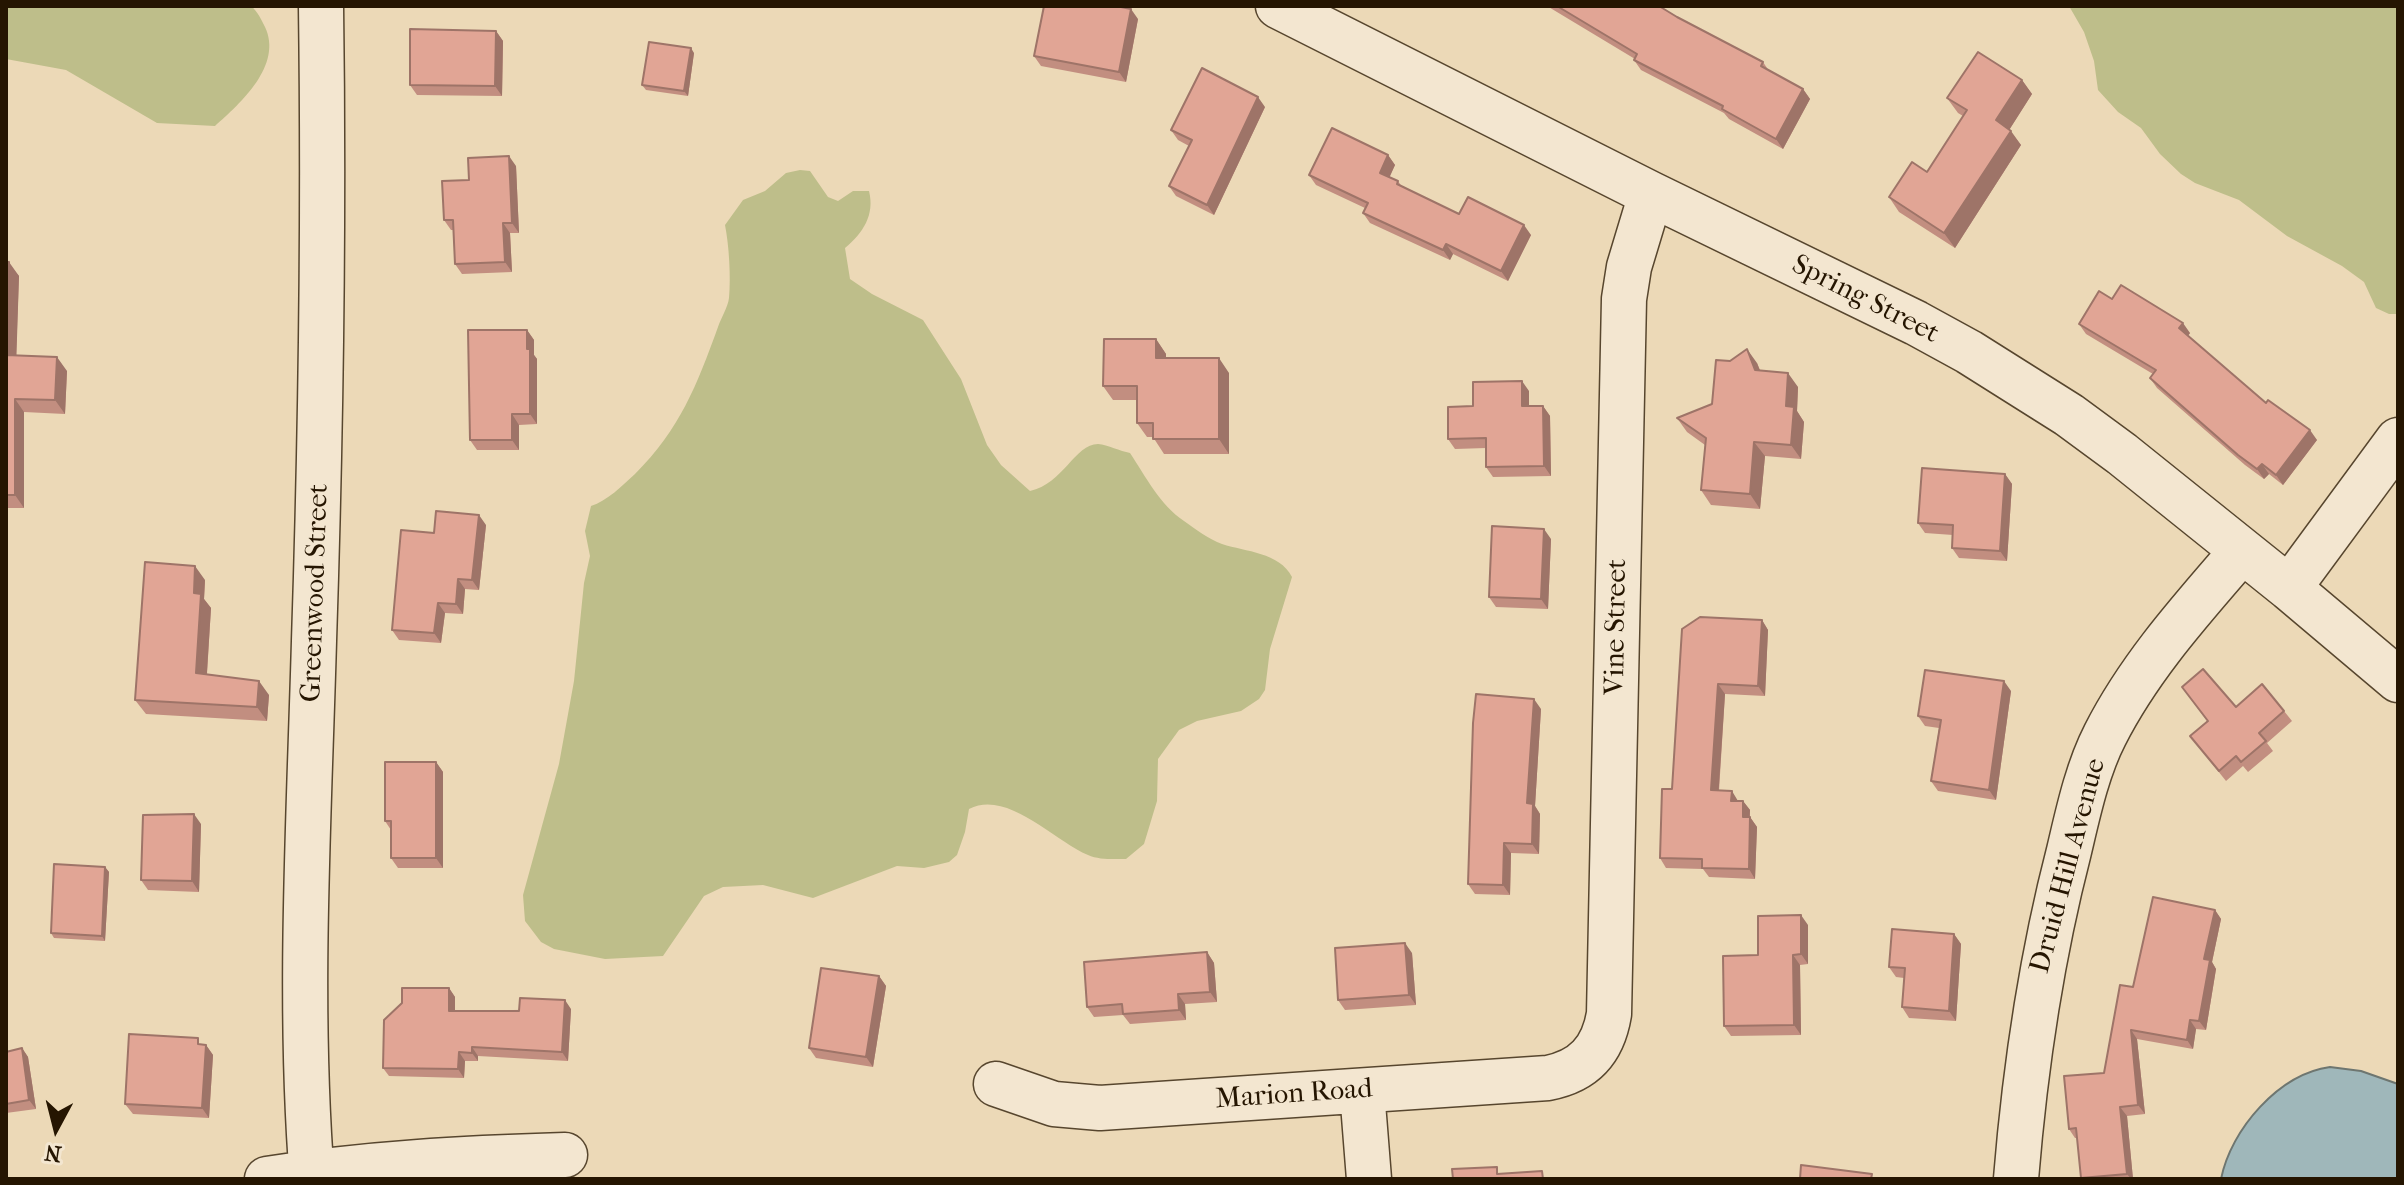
<!DOCTYPE html>
<style>
body{margin:0}
#map{position:relative;width:2404px;height:1185px;overflow:hidden;background:#ecd9b7;font-family:"IM FELL French Canon",serif}
canvas{display:block}
.frame{position:absolute;inset:0;border:8px solid #251501;pointer-events:none}
.north{position:absolute;left:16px;top:1089px;width:80px;height:80px;-webkit-text-stroke:6px #f3e6d0;paint-order:stroke;rotate:187deg;font-size:22px;font-weight:700;line-height:32px;text-align:center;color:#251501}
.north::after{content:'';display:block;margin:auto;width:28px;height:36px;background:#251501;clip-path:polygon(50% 0,100% 100%,50% 72%,0 100%)}
</style>
<div id="map">
<canvas width="2404" height="1185"></canvas>
<div class="frame"></div>
<div class="north">N</div>
</div>
<script>
const ctx = document.querySelector('canvas').getContext('2d');
ctx.lineJoin = 'round';
function fillPath(path, color) { ctx.fillStyle = color; ctx.fill(path, 'evenodd'); }
function trace(path, color, width, dash) { ctx.strokeStyle = color; ctx.lineWidth = width; ctx.lineCap = dash ? 'butt' : 'round'; ctx.setLineDash(dash || []); ctx.stroke(path); }
function label(font, color, halo, rows, align = 'center') {
  ctx.font = font + ' "IM FELL French Canon",serif'; ctx.lineWidth = 6; ctx.setLineDash([]); ctx.textBaseline = 'middle'; ctx.strokeStyle = halo; ctx.fillStyle = color; for (const [text, x, y, turn = 0] of rows) {
    ctx.save(); ctx.translate(x, y); ctx.rotate((+turn || 0) * Math.PI / 180); ctx.textAlign = isNaN(turn) ? turn : align; if (halo) ctx.strokeText(text, 0, 0); ctx.fillText(text, 0, 0); ctx.restore();
  }
}
const green = new Path2D(`
 M6,6H251C258,12 261,19 265,27C283,65 241,103 215,126L157,123L66,70L6,59Z
 M2069,6H2398V314H2389L2376,308L2364,282L2342,266L2287,236L2239,200L2195,183L2181,174L2160,154L2141,128L2118,112L2098,90L2094,61L2084,32Z
 M800,170L810,171L828,197L838,201L853,191H869C875,215 863,233 845,248L850,279L872,294L923,320L961,379L987,445L1001,465L1030,491C1063,484 1075,444 1098,444C1108,445 1120,451 1130,453C1146,477 1160,505 1184,521C1195,529 1209,539 1222,544C1246,552 1279,552 1292,577L1270,649L1265,690L1259,699L1241,711L1197,721L1179,730L1158,759L1157,801L1144,844L1126,859C1113,859 1099,860 1088,855C1053,840 1007,789 969,809L965,832L957,855L949,862L924,868L897,866L813,898L763,885L723,887L704,896L663,956L605,959L554,949L541,942L525,921L523,895L559,764L574,681L584,583L590,556L585,531L591,506C607,501 622,486 635,474C680,429 697,385 718,327C721,318 728,307 729,298C731,277 729,245 725,225L743,200L765,191L786,173Z`);
const water = new Path2D(`
 M2330,1067L2361,1071L2398,1084V1179H2221C2231,1129 2279,1074 2330,1067Z`);
const minor = new Path2D(`
 M1278,6L1651,194L1916,323L1969,352L2069,415L2122,454L2289,588L2398,680
 M2289,588L2398,440
 M996,1084L1054,1104L1100,1108L1548,1078C1584,1071 1603,1050 1609,1014L1624,299L1629,267L1651,194
 M1362,1091L1369,1179
 M267,1179C366,1163 465,1158 565,1155
 M312,1179C298,1001 309,820 314,641C321,429 324,218 321,6
 M2016,1179C2025,1068 2041,959 2069,851C2078,813 2087,770 2105,735C2140,666 2192,609 2242,551`);
const wall = new Path2D(`
 M1547,6H1659L1677,17L1763,62L1769,71L1803,89L1810,99L1783,149L1729,119L1724,113L1641,70L1634,60L1635,59Z
 M1138,19L1126,82L1041,66L1034,56Z
 M496,31L503,41L502,96L417,95L410,85Z
 M694,53L688,96L646,90L642,85Z
 M2022,80L2032,94L2009,130L2021,145L1955,248L1899,212L1889,197L1927,172L1963,116L1958,113L1947,98Z
 M1265,107L1214,215L1176,196L1169,186L1189,146L1178,140L1171,130Z
 M1388,155L1395,165L1389,177L1398,181L1402,187L1459,214L1531,235L1508,281L1453,254L1450,260L1370,223L1363,213L1365,208L1316,185L1309,175Z
 M516,166L519,233H510L512,272L462,274L455,264L453,230H451L444,220L469,180Z
 M6,262L19,276L16,356L67,371L65,414L24,412V508H6Z
 M2112,299L2190,333L2188,336L2266,403L2317,440L2283,485L2269,474L2264,479L2245,465L2157,388L2150,378L2153,374L2086,334L2079,324Z
 M527,330L534,340V355L537,359V424L519,425V450H477L470,440Z
 M1156,339L1166,354V358L1229,373V454H1164L1153,437H1147L1137,423V400H1113L1103,386Z
 M1757,363L1760,370L1798,387L1797,411L1804,422L1801,459L1765,456L1760,509L1711,505L1701,490L1705,445L1687,432L1677,418L1712,404Z
 M1529,391V406H1543L1550,416L1551,476L1493,477L1486,467V448L1455,449L1448,439L1473,406Z
 M2005,474L2012,484L2007,561L1959,558L1952,548L1953,535L1925,533L1918,523Z
 M486,525L479,590L465,589L463,614L445,613L441,643L399,640L392,630L434,533Z
 M1551,539L1548,609L1496,607L1489,597Z
 M205,580L204,599L211,608L207,674L269,695L267,721L146,714L135,700Z
 M1762,620L1768,630L1765,696L1725,694L1719,791L1738,801H1743L1750,810V817L1757,827L1755,879L1709,877L1703,869L1666,868L1660,858L1672,789L1682,629Z
 M2182,687L2236,707L2284,711L2292,721L2267,743L2273,751L2248,772L2243,766L2226,781L2190,736L2207,721Z
 M2011,691L1996,800L1938,791L1931,781L1939,728L1925,726L1918,716Z
 M1541,709L1535,806L1540,814L1539,854L1511,853L1510,895L1475,894L1468,884Z
 M436,762L443,772V868H398L391,858V830L385,821Z
 M201,824L199,892L148,890L141,880Z
 M105,867L109,872L105,941L54,938L51,933Z
 M2215,910L2221,919L2212,962L2216,969L2206,1030L2196,1029L2193,1049L2137,1039L2145,1114L2127,1116L2133,1179H2082L2077,1138H2075L2069,1129L2104,1073L2133,987Z
 M1808,925V964L1800,965L1801,1035L1731,1036L1724,1026L1758,955Z
 M1954,934L1961,944L1956,1021L1909,1018L1902,1007L1904,978L1896,977L1889,967Z
 M1207,952L1214,963L1217,1002L1185,1004L1186,1020L1130,1024L1123,1015L1094,1017L1087,1007Z
 M1412,953L1416,1005L1345,1010L1338,1000Z
 M879,976L886,986L873,1067L816,1058L809,1048Z
 M449,988L455,997V1011L571,1009L568,1061L478,1056V1061H465L464,1078L389,1076L383,1068Z
 M203,1044L206,1045L213,1055L209,1118L133,1114L125,1104Z
 M22,1048L28,1057L36,1109L6,1113V1052Z`);
const shadedWall = new Path2D(`
 M1131,9L1138,19L1126,82L1119,72Z
 M496,31L503,41L502,96L495,86Z
 M691,48L694,53L688,96L684,91Z
 M2022,80L2032,94L2006,135L1996,120Z
 M1803,89L1810,99L1783,149L1776,139Z
 M1258,97L1265,107L1214,215L1207,205Z
 M2011,131L2021,145L1955,248L1944,233Z
 M1388,155L1395,165L1387,183L1380,173Z
 M509,156L516,166L519,233L512,223Z
 M503,223L510,233L512,272L505,262Z
 M1524,225L1531,235L1508,281L1501,271Z
 M1446,244L1453,254L1450,260L1443,250Z
 M9,262L19,276L16,369L6,355Z
 M2183,323L2190,333L2186,338L2179,328Z
 M527,330L534,340V355L537,359V424L530,414Z
 M1156,339L1166,354V372L1156,358Z
 M1747,349L1757,363L1765,384L1755,370Z
 M57,357L67,371L65,414L55,400Z
 M1219,358L1229,373V454L1219,439Z
 M1788,373L1798,387L1797,411L1804,422L1801,459L1791,445L1786,406Z
 M1522,381L1529,391V416L1522,406Z
 M15,399L24,412V508L15,495Z
 M1543,406L1550,416L1551,476L1544,466Z
 M512,414L519,425V450L512,440Z
 M2310,430L2317,440L2283,485L2276,475Z
 M1754,442L1765,456L1760,509L1750,494Z
 M2262,464L2269,474L2264,479L2257,469Z
 M2005,474L2012,484L2007,561L2000,551Z
 M479,515L486,525L479,590L472,580Z
 M1544,529L1551,539L1548,609L1541,599Z
 M195,566L205,580L204,599L211,608L206,687L196,673L194,593Z
 M458,579L465,589L463,614L456,604Z
 M438,603L445,613L441,643L434,633Z
 M1762,620L1768,630L1765,696L1758,686Z
 M259,681L269,695L267,721L257,707Z
 M2004,681L2011,691L1996,800L1989,790Z
 M1718,684L1725,694L1718,800L1711,790Z
 M1534,699L1541,709L1535,806L1540,814L1539,854L1532,844L1527,803Z
 M436,762L443,772V868L436,858Z
 M6,779L8,782V821L6,818Z
 M1732,791L1738,801H1731Z
 M1743,801L1750,810L1749,827L1743,817Z
 M194,814L201,824L199,892L192,881Z
 M1750,817L1757,827L1755,879L1749,869Z
 M1504,843L1511,853L1510,895L1503,885Z
 M105,867L109,872L105,941L102,936Z
 M2215,910L2221,919L2212,962L2216,969L2206,1030L2199,1021L2204,959Z
 M1801,915L1808,925V964L1801,954Z
 M1954,934L1961,944L1956,1021L1949,1011Z
 M1405,943L1412,953L1416,1005L1409,995Z
 M1207,952L1214,963L1217,1002L1210,992Z
 M1793,955L1800,965L1801,1035L1794,1025Z
 M879,976L886,986L873,1067L866,1057Z
 M449,988L455,997V1020L449,1011Z
 M1178,994L1185,1004L1186,1020L1179,1010Z
 M565,1000L571,1009L568,1061L562,1052Z
 M2190,1020L2196,1029L2193,1049L2187,1040Z
 M2131,1030L2137,1039L2145,1114L2138,1105Z
 M206,1045L213,1055L209,1118L202,1108Z
 M472,1047L478,1056V1061L472,1053Z
 M22,1048L28,1057L36,1109L29,1100Z
 M459,1052L465,1061L464,1078L458,1069Z
 M2120,1107L2127,1116L2133,1179H2131L2127,1174Z`);
const building = new Path2D(`
 M1044,6H1116L1131,9L1119,72L1034,56Z
 M1557,6H1659L1677,17L1763,62L1761,66L1803,89L1776,139L1722,109L1723,106L1634,60L1637,54Z
 M410,29L496,31L495,86L410,85Z
 M649,42L691,48L684,91L642,85Z
 M1978,52L2022,80L1996,120L2011,131L1944,233L1889,197L1912,162L1927,172L1967,110L1947,98Z
 M1202,68L1258,97L1207,205L1169,186L1192,140L1171,130Z
 M1332,128L1388,155L1380,173L1398,181L1397,184L1459,214L1468,197L1524,225L1501,271L1446,244L1443,250L1363,213L1368,203L1309,175Z
 M509,156L512,223H503L505,262L455,264L453,220H444L442,181L469,180L468,158Z
 M6,262H9L6,355L57,357L55,400L15,399V495H6Z
 M2121,285L2183,323L2179,328L2266,403L2268,400L2310,430L2276,475L2262,464L2257,469L2238,455L2150,378L2156,370L2079,324L2099,291L2112,299Z
 M468,330H527V349H530V414H512V440H470Z
 M1104,339H1156V358H1219V439H1153V423H1137V386H1103Z
 M1747,349L1755,370L1788,373L1786,406L1794,407L1791,445L1754,442L1750,494L1701,490L1706,438L1677,418L1712,404L1716,360L1730,361Z
 M1522,381V406H1543L1544,466L1486,467V438L1448,439V407L1473,406V382Z
 M1922,468L2005,474L2000,551L1952,548L1953,525L1918,523Z
 M436,511L479,515L472,580L458,579L456,604L438,603L434,633L392,630L401,530L434,533Z
 M1492,526L1544,529L1541,599L1489,597Z
 M145,562L195,566L194,593L201,594L196,673L259,681L257,707L135,700Z
 M1700,617L1762,620L1758,686L1718,684L1711,790L1732,791L1731,801H1743V817H1750L1749,869L1702,868V859L1660,858L1662,789H1672L1682,629Z
 M2203,669L2236,707L2262,684L2284,711L2259,733L2266,741L2241,762L2236,756L2219,771L2190,736L2208,721L2182,687Z
 M1925,670L2004,681L1989,790L1931,781L1941,720L1918,716Z
 M1476,694L1534,699L1527,803L1533,804L1532,844L1504,843L1503,885L1468,884L1473,723Z
 M385,762H436V858H391V821H385Z
 M194,814L192,881L141,880L143,815Z
 M54,864L105,867L102,936L51,933Z
 M2153,897L2215,910L2204,959L2210,960L2199,1021L2190,1020L2187,1040L2131,1030L2138,1105L2120,1107L2127,1174L2081,1178L2076,1128L2069,1129L2064,1076L2104,1073L2120,985L2133,987Z
 M1801,915V954L1793,955L1794,1025L1724,1026L1723,956L1758,955V916Z
 M1892,929L1954,934L1949,1011L1902,1007L1905,968L1889,967Z
 M1405,943L1409,995L1338,1000L1335,948Z
 M1207,952L1210,992L1178,994L1179,1010L1123,1014L1122,1004L1087,1007L1084,962Z
 M821,968L879,976L866,1057L809,1048Z
 M402,988H449V1011H519L520,998L565,1000L562,1052L472,1047V1053L459,1052L458,1069L383,1068L384,1020L402,1003Z
 M129,1034L198,1038V1044L206,1045L202,1108L125,1104Z
 M22,1048L29,1100L6,1104V1052Z
 M1801,1165L1872,1174L1871,1179H1800Z
 M1497,1167V1174L1542,1171L1543,1179H1453L1452,1169Z`);
const streetNames = [
 ["Spring Street",1865,300,27],
 ["Greenwood Street",316,593,-88],
 ["Vine Street",1617,627,-89],
 ["Druid Hill Avenue",2069,866,-75],
 ["Marion Road",1294,1095,-4]
];
fillPath(green, '#bebe8a');
fillPath(water, '#9fb7ba');
trace(water, '#6e7670', 2);
trace(minor, '#57462e', 47);
trace(minor, '#f3e6d0', 44);
fillPath(wall, '#c28e80');
fillPath(shadedWall, '#9e7468');
fillPath(building, '#e1a595');
trace(building, '#9e7468', 2);
label('28px', '#251501', '#f3e6d0', streetNames);
</script>
